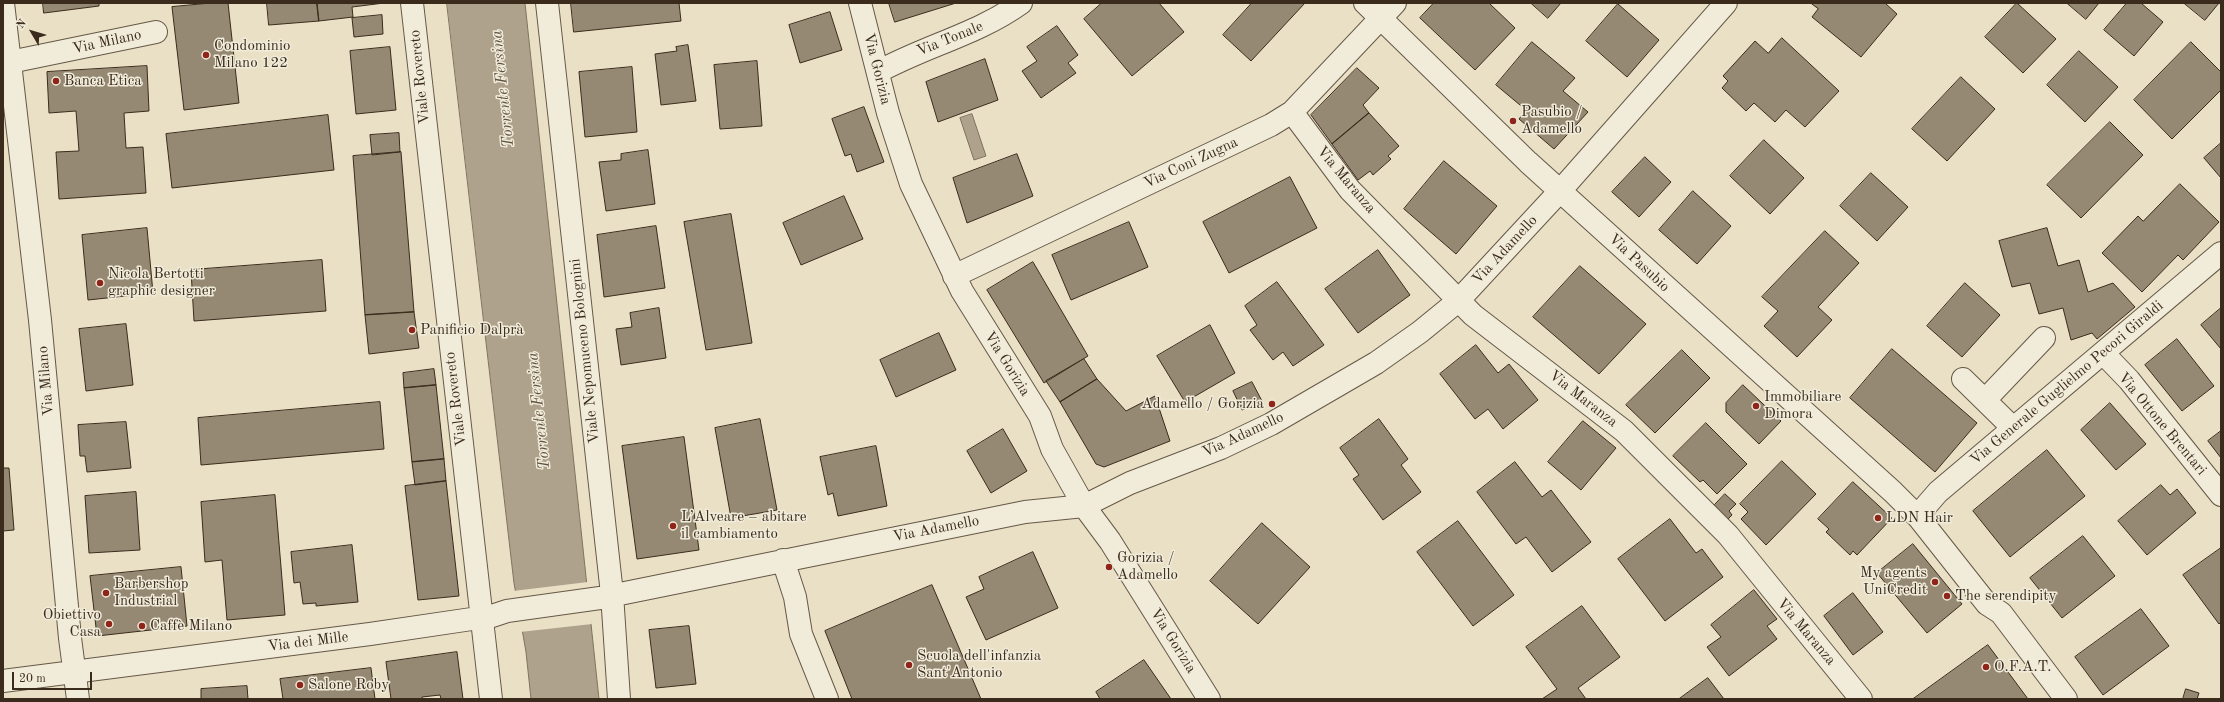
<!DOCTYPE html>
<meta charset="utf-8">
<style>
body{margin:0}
#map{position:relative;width:2224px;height:702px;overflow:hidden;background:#e9e0c6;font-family:"Old Standard TT",serif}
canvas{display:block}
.frame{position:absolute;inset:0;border:4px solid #3b2b1c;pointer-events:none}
.north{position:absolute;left:12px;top:12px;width:40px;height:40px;-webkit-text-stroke:3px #f1ebda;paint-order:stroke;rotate:308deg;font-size:11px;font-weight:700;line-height:16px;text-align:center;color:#3b2b1c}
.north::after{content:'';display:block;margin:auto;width:14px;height:18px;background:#3b2b1c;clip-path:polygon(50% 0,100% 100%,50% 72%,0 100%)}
.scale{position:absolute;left:12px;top:672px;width:80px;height:18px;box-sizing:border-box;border:2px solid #3b2b1c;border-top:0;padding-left:5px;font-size:12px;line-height:14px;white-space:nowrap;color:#3b2b1c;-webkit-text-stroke:3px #f1ebda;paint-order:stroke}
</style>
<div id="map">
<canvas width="2224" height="702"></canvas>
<div class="frame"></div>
<div class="north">N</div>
<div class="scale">20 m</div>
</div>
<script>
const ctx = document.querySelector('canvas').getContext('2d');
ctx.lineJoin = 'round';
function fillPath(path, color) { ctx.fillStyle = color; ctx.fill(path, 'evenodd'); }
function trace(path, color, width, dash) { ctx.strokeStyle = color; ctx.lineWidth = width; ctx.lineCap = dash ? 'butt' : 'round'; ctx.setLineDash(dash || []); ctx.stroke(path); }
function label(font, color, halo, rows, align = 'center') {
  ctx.font = font + ' "Old Standard TT",serif'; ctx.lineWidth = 3; ctx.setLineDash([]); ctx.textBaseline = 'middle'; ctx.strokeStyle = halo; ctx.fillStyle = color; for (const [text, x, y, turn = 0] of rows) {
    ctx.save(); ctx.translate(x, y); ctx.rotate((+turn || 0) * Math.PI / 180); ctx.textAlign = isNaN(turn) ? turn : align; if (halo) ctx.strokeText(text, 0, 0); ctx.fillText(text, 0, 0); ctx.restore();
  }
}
const water = new Path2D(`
 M447,3H525L599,699H531L526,652L514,583Z
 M972,114L986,156L974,160L960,118Z`);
const pier = new Path2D(`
 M588,582L592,624L520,632L513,591Z`);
const building = new Path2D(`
 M43,3H99V6L44,13Z
 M211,3H228L239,103L184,110L172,7Z
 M267,3H317L319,21L269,25Z
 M317,3H384L352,7L353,17L319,21Z
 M571,3H679L681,21L574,32Z
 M889,3H956L895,22Z
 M1102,3H1159L1184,32L1132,76L1084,19Z
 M1252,3H1305L1251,61L1223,35Z
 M1434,3H1489L1515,28L1475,70L1420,18Z
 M1531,3H1561L1548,18Z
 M1811,3H1885L1897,14L1861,57L1812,17L1818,9Z
 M2017,3L2056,39L2023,73L1985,37Z
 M2067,3H2099L2086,19Z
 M2127,3H2141L2163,22L2134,56L2104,30Z
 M2184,3H2219L2205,20Z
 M1618,4L1659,40L1627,77L1586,41Z
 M830,12L842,50L800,63L789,25Z
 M382,15L383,34L354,37L352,18Z
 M1057,26L1078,55L1068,63L1076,73L1041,98L1022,71L1037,61L1027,47Z
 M1782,38L1839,91L1805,127L1786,110L1775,122L1754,103L1746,111L1722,88L1728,81L1723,76L1755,41L1768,53Z
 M1532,42L1575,78L1563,91L1588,112L1554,149L1519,119L1526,110L1496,85Z
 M2191,42L2221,72V90L2172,139L2134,100Z
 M688,45L696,101L661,105L655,54L677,51L676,47Z
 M390,47L396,110L356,114L350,51Z
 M2079,51L2118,87L2085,122L2047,85Z
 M985,59L998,100L938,122L926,82Z
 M757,61L762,126L720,129L714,65Z
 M147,66L149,111L124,113L126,148L143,147L146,193L59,199L56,152L79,151L76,111L49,113L47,72Z
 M632,67L637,132L585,137L579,72Z
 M1357,68L1379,88L1363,105L1369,113L1332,144L1311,115Z
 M1961,77L1995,109L1947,161L1912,129Z
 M864,107L884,162L857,172L851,154L845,156L832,119Z
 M1369,113L1399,146L1388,156L1391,159L1373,175L1370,171L1358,180L1332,144Z
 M328,115L334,170L172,188L166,134Z
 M2110,122L2143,155L2081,218L2047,185Z
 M399,133L400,152L372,155L370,135Z
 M1764,140L1804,178L1770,214L1730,176Z
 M2221,143V178L2204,158Z
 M648,150L655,204L606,211L599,162L621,160V154Z
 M401,152L414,312L365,315L353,156Z
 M1017,154L1033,196L967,223L953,178Z
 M1645,157L1671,182L1639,217L1612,192Z
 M1444,161L1497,206L1456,254L1404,209Z
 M1871,173L1908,207L1877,241L1840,206Z
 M1290,177L1317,228L1229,273L1203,222Z
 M2180,184L2219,222L2183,260L2178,255L2142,292L2102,253L2138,216L2143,221Z
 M1693,191L1731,226L1697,264L1659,230Z
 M844,196L863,239L801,265L783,223Z
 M731,214L752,343L706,350L684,222Z
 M1129,222L1148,267L1071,300L1052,255Z
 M656,226L665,288L604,297L597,235Z
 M147,228L153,293L88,300L82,235Z
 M2047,228L2058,266L2079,260L2088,292L2113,283L2135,307L2097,339L2092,333L2071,340L2063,308L2039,314L2030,283L2012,287L1999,241Z
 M1825,231L1859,263L1818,307L1832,320L1797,357L1764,326L1778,311L1762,297Z
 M1378,250L1410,295L1358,333L1325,289Z
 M322,260L326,311L194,321L191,270Z
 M1033,262L1088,356L1044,383L987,290Z
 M1580,266L1646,324L1599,374L1533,317Z
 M1277,282L1324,345L1293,366L1283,352L1273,360L1250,330L1257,325L1245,306Z
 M1965,283L2000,315L1962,357L1927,326Z
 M659,308L666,358L621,365L616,329L632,327L630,313Z
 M2221,308V349L2201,325Z
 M414,312L419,348L369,354L365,315Z
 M126,324L133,385L86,391L79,329Z
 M1210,325L1235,373L1185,402L1157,356Z
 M939,333L956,370L896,397L880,360Z
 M2177,339L2214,386L2182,411L2145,365Z
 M1476,345L1498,373L1509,364L1538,400L1503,429L1488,409L1475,419L1440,374Z
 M1892,349L1977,423L1935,472L1850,398Z
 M1682,350L1710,378L1655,433L1626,405Z
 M1084,359L1097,379L1060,402L1046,381Z
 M434,369L436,385L404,388L403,373Z
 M1097,379L1126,411L1155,396L1170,441L1104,467L1096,464L1060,402Z
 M1252,382L1262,401L1242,410L1233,391Z
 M436,385L444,459L412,462L404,388Z
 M1743,385L1781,421L1759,444L1726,412V403Z
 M380,402L384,449L201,465L198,418Z
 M2110,403L2146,444L2116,470L2081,430Z
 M760,419L777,510L731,518L715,428Z
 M1379,419L1408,459L1401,465L1421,492L1383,520L1353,479L1359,475L1340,448Z
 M1583,421L1616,448L1581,490L1548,462Z
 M126,422L131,468L87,472L85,456H80L78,425Z
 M1706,423L1747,464L1717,494L1703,480L1700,482L1673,456Z
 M1003,429L1027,471L991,493L967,451Z
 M2221,431V458L2208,441Z
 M684,437L699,550L637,559L622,446Z
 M876,446L887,506L838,516L833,493L828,495L820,457Z
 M2047,450L2085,496L2010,557L1973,511Z
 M444,459L446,481L415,485L412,462Z
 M1782,461L1816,494L1766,545L1741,519L1748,512L1740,504Z
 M1515,462L1542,497L1551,490L1591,542L1552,572L1526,537L1516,544L1477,492Z
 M3,468H9L14,530L3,531Z
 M446,481L459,596L418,600L405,486Z
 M1853,482L1892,518L1857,555L1853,551L1850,555L1826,532L1829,529L1818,519Z
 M2161,485L2170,495L2177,489L2196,513L2147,555L2118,521Z
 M136,492L140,550L89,553L85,496Z
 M1725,494L1736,504L1729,511L1732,515L1724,523L1710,510Z
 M275,495L285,615L227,620L222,560L205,562L201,502Z
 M1670,519L1696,553L1702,549L1723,577L1665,621L1618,559Z
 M1458,521L1514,595L1473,626L1417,552Z
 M1262,523L1310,567L1258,624L1210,581Z
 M2083,536L2115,576L2062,618L2030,578Z
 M1913,544L1962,604L1927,633L1877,573Z
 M352,545L358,602L316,606V603L303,604L300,582L294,583L291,552Z
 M2221,548V622L2219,624L2183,575Z
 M1033,552L1058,608L986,640L966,597L984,589L979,577Z
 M181,567L187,626L97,636L90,576Z
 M932,585L981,699H852L825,631Z
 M1754,590L1777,619L1767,626L1777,639L1729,676L1707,647L1721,637L1711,625Z
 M1853,593L1883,632L1853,655L1824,616Z
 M1582,606L1620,657L1578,688L1586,699H1542L1557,689L1526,647Z
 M2141,609L2169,646L2103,695L2075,657Z
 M689,626L696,684L656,688L649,630Z
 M1988,645L2028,699H1913Z
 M457,652L463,699H441L440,695L422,697V699H391L386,662Z
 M1144,660L1171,699H1100L1096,692Z
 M371,668L375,699H283L280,679Z
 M1708,678L1724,699H1679Z
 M247,686L248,699H201V689Z
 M2186,689L2199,693L2197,699H2183Z`);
const minor = new Path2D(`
 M3,3L40,320L70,638L78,699
 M412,3L491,699
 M547,3L612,594L619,699
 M860,3L888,113L911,184L962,291L1040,416L1052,449L1084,506L1110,541L1209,699
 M1365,3L1528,162L1893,492L1919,518L1987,604L2001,613L2066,699
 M10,62L156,32
 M878,72C925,46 978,34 1021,3
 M1292,112L1350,190L1473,315L1624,431L1728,535L1861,699
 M954,276L1271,125L1292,112L1395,3
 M2103,353L2129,380L2221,495
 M1963,379L2013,428
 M1985,400L2044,338
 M1919,518L1925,507L1938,492L2221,253
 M783,560L795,597L801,634L827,699
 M3,681L370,634L492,616L507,611L600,598L1025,512L1084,506L1130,483L1221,448L1271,424L1376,363L1420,332L1458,301L1560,191L1726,3`);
const markers = [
 [206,55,4,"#8f2418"],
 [56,81,4,"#8f2418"],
 [1513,121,4,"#8f2418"],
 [100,283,4,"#8f2418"],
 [412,330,4,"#8f2418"],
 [1272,404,4,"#8f2418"],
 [1756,406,4,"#8f2418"],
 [1878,518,4,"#8f2418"],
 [673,526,4,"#8f2418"],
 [1109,567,4,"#8f2418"],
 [1935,582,4,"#8f2418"],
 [106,593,4,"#8f2418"],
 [1947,596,4,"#8f2418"],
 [109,624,4,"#8f2418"],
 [142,626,4,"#8f2418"],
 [909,665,4,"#8f2418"],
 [1986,667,4,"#8f2418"],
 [300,685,4,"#8f2418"]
];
const streetNames = [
 ["Via Tonale",950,39,-22],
 ["Via Milano",107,42,-12],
 ["Via Gorizia",877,69,76],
 ["Viale Rovereto",420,77,-96],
 ["Via Coni Zugna",1191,163,-25],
 ["Via Maranza",1346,180,50],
 ["Via Adamello",1505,250,-47],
 ["Via Pasubio",1639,263,43],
 ["Viale Nepomuceno Bolognini",585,351,-96],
 ["Via Gorizia",1007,364,58],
 ["Via Milano",46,381,-95],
 ["Via Generale Guglielmo Pecori Giraldi",2067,383,-40],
 ["Viale Rovereto",456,399,-97],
 ["Via Maranza",1583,399,38],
 ["Via Ottone Brentari",2162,424,50],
 ["Via Adamello",1243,435,-25],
 ["Via Adamello",936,529,-11],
 ["Via Maranza",1806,632,50],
 ["Via Gorizia",1173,641,58],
 ["Via dei Mille",308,642,-7]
];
const poiNames = [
 ["Condominio",214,46],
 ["Milano 122",214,63],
 ["Banca Etica",64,81],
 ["Pasubio /",1521,112],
 ["Adamello",1521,129],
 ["Nicola Bertotti",108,274],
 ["graphic designer",108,291],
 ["Panificio Dalprà",420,330],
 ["Immobiliare",1764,397],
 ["Dimora",1764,414],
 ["Adamello / Gorizia",1264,404,"right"],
 ["L’Alveare – abitare",681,517],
 ["il cambiamento",681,534],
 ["LDN Hair",1886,518],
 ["Gorizia /",1117,558],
 ["Adamello",1117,575],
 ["My agents",1927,573,"right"],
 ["UniCredit",1927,590,"right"],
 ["Barbershop",114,584],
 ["Industrial",114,601],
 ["The serendipity",1955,596],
 ["Obiettivo",101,615,"right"],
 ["Casa",101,632,"right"],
 ["Caffè Milano",150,626],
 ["Scuola dell'infanzia",917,656],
 ["Sant'Antonio",917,673],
 ["O.F.A.T.",1994,667],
 ["Salone Roby",308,685]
];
const waterNames = [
 ["Torrente Fersina",503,89,-96],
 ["Torrente Fersina",539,411,-96]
];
fillPath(water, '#aea28c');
trace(water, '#80725f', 1);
fillPath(pier, '#e9e0c6');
fillPath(building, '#958974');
trace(building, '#3b2b1c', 1);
trace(minor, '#665846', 24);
trace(minor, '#f1ebda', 22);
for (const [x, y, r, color] of markers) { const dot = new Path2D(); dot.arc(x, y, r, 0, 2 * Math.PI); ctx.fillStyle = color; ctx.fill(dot); trace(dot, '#f1ebda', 1.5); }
label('15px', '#3b2b1c', '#f1ebda', streetNames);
label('15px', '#3b2b1c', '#f1ebda', poiNames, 'left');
label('italic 16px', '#5e4f3e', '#f1ebda', waterNames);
</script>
